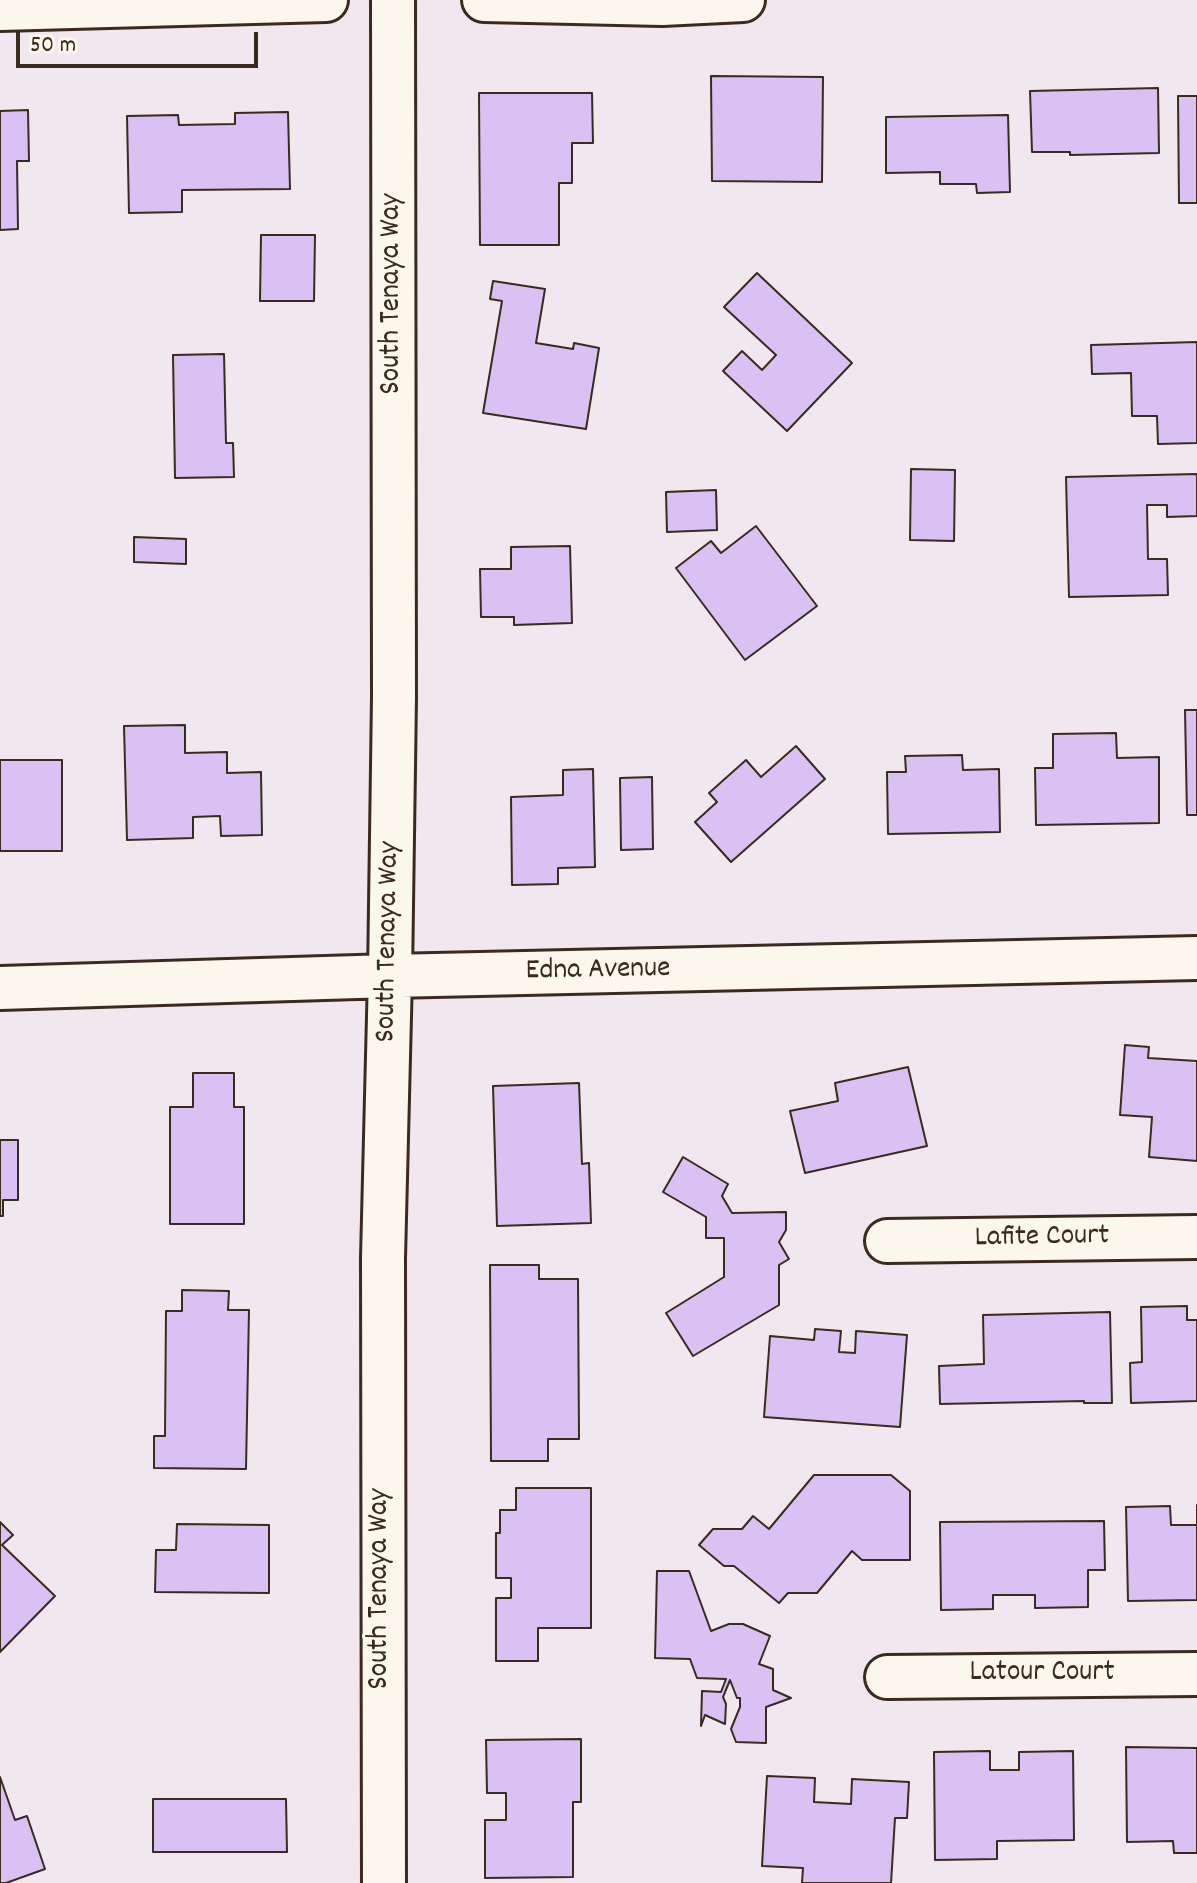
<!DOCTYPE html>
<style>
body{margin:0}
#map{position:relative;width:1197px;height:1883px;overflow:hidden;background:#f1e7ee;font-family:Dekko,sans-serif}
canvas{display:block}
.scale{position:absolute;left:16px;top:32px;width:242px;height:36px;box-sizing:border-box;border:4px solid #3b2a1e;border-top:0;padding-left:10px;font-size:24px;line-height:28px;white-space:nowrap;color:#3b2a1e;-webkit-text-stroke:6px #fbf7ec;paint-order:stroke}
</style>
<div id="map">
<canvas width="1197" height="1883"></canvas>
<div class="scale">50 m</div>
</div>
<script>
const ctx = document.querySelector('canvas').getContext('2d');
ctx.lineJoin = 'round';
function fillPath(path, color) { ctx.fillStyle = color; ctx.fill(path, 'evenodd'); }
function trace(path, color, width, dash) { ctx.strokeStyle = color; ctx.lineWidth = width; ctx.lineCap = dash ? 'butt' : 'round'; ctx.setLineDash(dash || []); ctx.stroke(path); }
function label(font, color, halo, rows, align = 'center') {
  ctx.font = font + ' Dekko,sans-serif'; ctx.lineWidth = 6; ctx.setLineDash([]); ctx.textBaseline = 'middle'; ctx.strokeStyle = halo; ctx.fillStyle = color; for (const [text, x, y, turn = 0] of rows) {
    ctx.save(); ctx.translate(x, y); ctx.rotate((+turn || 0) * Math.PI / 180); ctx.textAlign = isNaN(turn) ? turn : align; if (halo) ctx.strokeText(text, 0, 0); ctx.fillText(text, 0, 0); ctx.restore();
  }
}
const building = new Path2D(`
 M711,76L823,77L822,182L712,181Z
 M1158,88L1159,153L1070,155V152H1032L1030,91Z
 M479,93H592L593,143H572V183H559V245H480Z
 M1178,96H1197V203H1179Z
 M28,110L29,161H17L18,229L0,230V111Z
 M288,112L290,189L182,190V212L129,213L127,116L178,115L179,125L235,124V113Z
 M1008,115L1010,192L977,193L976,184H940V172L886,173V117Z
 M261,235H315L314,301H260Z
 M757,273L852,363L787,431L723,371L742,351L762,370L776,355L724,307Z
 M493,281L545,289L536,343L573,349L574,343L599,348L586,429L483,413L502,301L490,299Z
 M1197,342V443L1158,444L1157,416H1132L1131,373L1092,374L1091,345Z
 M224,354L226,443H233L234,477L175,478L173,355Z
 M911,469L955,470L954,541L910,540Z
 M1197,474V516L1167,517V505H1147L1148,559H1167L1168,595L1069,597L1066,477Z
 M716,490L717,530L667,532L666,492Z
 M756,526L817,606L745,660L676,568L711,541L721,553Z
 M134,537L186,539V564L134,562Z
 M570,546L572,623L514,625V617H481L480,569H511V547Z
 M1185,710H1197V815H1187Z
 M185,725V753L227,752V773L261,772L262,835L221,836L220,816L193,817V838L127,840L124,726Z
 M1116,733L1117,758L1159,757V823L1036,825L1035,768H1053V734Z
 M796,746L825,779L731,862L695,822L717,802L709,793L746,760L761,777Z
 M962,755L963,770L999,769L1000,832L888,834L887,772H906L905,756Z
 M0,760H62V851H0Z
 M593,769L595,867L558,868V884L512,885L511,797L563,795V770Z
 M652,777L653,849L621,850L620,778Z
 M1125,1045L1149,1047L1148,1058L1197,1061V1161L1149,1157L1152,1117L1120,1115Z
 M908,1067L927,1146L805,1173L790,1111L838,1101L835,1083Z
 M193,1073H234V1107H244V1224H170V1107H193Z
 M579,1083L582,1164L589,1163L591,1223L497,1226L493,1086Z
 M0,1140H18V1200H3V1216H0Z
 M683,1157L728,1184L722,1196L732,1213L786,1212V1230L779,1242L789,1259L779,1265V1305L693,1356L666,1313L724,1277V1238H706V1217L663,1192Z
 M490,1265H539V1279H578L579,1439H548V1461H491Z
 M182,1290L229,1291L228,1310H249L246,1469L154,1468V1436H165L166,1311H182Z
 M1187,1306V1320H1197V1401L1131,1403L1130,1363L1142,1362L1141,1307Z
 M1110,1312L1112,1403H1084V1401L940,1404L939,1366L984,1364L983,1315Z
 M815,1329L841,1331L839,1352L855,1353L856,1331L907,1335L900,1427L764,1417L770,1336L814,1340Z
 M814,1475H891L910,1491V1560H862L852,1551L817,1593H788L779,1603L734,1566H724L699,1545L713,1529H742L753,1516L769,1529Z
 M516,1488H591V1628H538V1661H496V1598H511V1578H496V1533H500V1510H516Z
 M1197,1505V1600L1128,1601L1126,1507L1170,1506L1171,1525H1197Z
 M1104,1521L1105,1570H1088V1607L1035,1608V1595H993V1609L941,1610L940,1522Z
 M0,1522L13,1535L2,1545L55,1596L0,1652Z
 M177,1524L269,1525V1593L155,1592L156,1550H176Z
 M657,1571H689L711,1631L729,1624H743L770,1636L759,1664L773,1669V1690L791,1698L766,1707V1743L736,1742L731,1729L740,1707V1698H737L730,1680L723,1697L726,1704L725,1724L705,1715L701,1726L702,1691L721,1692L726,1679L697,1678L690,1659L655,1658Z
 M581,1739V1802H573V1877L485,1878V1820H506V1793H487L486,1740Z
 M1126,1747L1197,1748V1853H1174L1173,1841L1127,1842Z
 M990,1751V1770H1019V1752L1073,1751L1074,1840L997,1841V1859L935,1860L934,1752Z
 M767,1776L815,1778L814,1802L851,1804L852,1779L909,1782L907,1818H895L891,1883H802L803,1868L762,1866Z
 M0,1777L15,1820L27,1816L45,1869L6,1883H0Z
 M153,1799H286L287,1852H153Z`);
const minor = new Path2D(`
 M484,0L662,4L743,0
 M0,9L326,0
 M0,988L390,976L1197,958
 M887,1241L1197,1237
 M887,1677L1197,1674
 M384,1883L383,1258L390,976L394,697L393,0`);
const streetNames = [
 ["South Tenaya Way",394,294,-90],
 ["South Tenaya Way",390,942,-89],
 ["Edna Avenue",598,972,-1],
 ["Lafite Court",1042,1239,-1],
 ["South Tenaya Way",382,1589,-90],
 ["Latour Court",1042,1675]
];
fillPath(building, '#d9c2f3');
trace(building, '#3b2a1e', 2);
trace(minor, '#3b2a1e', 48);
trace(minor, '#fbf7ec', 42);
label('30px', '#3b2a1e', '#fbf7ec', streetNames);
</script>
